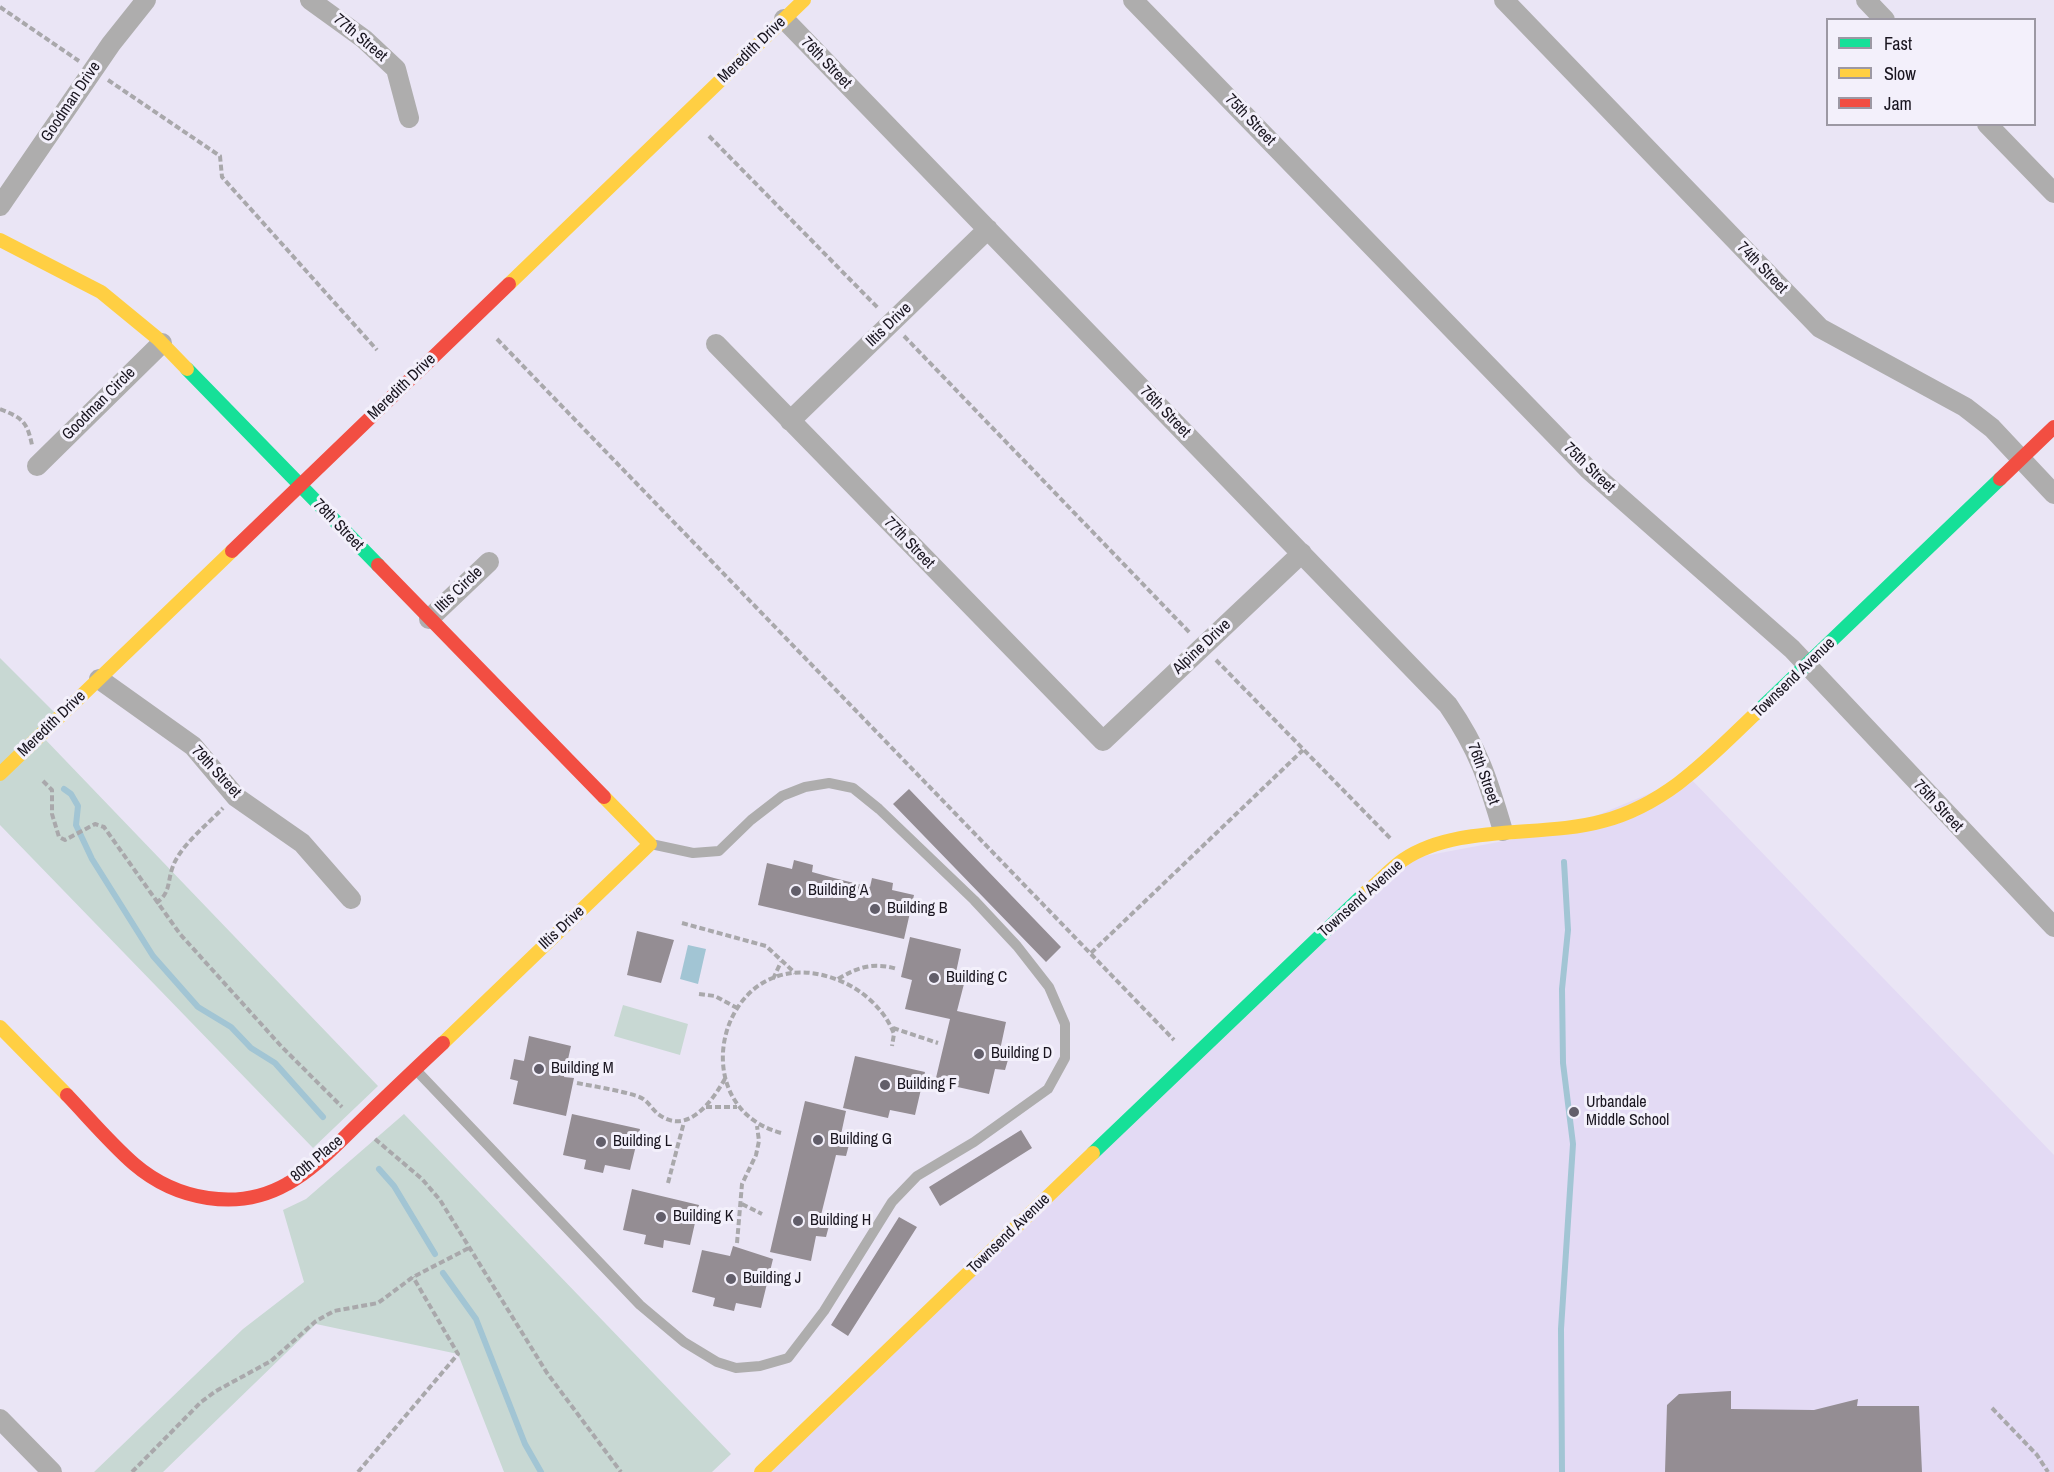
<!DOCTYPE html>
<style>
body{margin:0}
#map{position:relative;width:2054px;height:1472px;overflow:hidden;background:#eae5f5;font-family:"Archivo Narrow",sans-serif}
canvas{display:block}
.legend{position:absolute;left:1826px;top:18px;width:210px;height:108px;box-sizing:border-box;background:#f3f0fb;border:2px solid #9c98a3;margin:0;padding:8px 10px;list-style:none;font-size:18px;color:#19151f}
.legend li{display:flex;align-items:center;gap:12px;height:30px}
.legend b{width:30px;border:2px solid #9c98a3}
</style>
<div id="map">
<canvas width="2054" height="1472"></canvas>
<ul class="legend">
<li><b style="height:8px;background:#16e098"></b>Fast</li>
<li><b style="height:8px;background:#ffcf43"></b>Slow</li>
<li><b style="height:8px;background:#f24e42"></b>Jam</li>
</ul>
</div>
<script>
const ctx = document.querySelector('canvas').getContext('2d');
ctx.lineJoin = 'round';
function fillPath(path, color) { ctx.fillStyle = color; ctx.fill(path, 'evenodd'); }
function trace(path, color, width, dash) { ctx.strokeStyle = color; ctx.lineWidth = width; ctx.lineCap = dash ? 'butt' : 'round'; ctx.setLineDash(dash || []); ctx.stroke(path); }
function label(font, color, halo, rows, align = 'center') {
  ctx.font = font + ' "Archivo Narrow",sans-serif'; ctx.lineWidth = 6; ctx.setLineDash([]); ctx.textBaseline = 'middle'; ctx.strokeStyle = halo; ctx.fillStyle = color; for (const [text, x, y, turn = 0] of rows) {
    ctx.save(); ctx.translate(x, y); ctx.rotate((+turn || 0) * Math.PI / 180); ctx.textAlign = isNaN(turn) ? turn : align; if (halo) ctx.strokeText(text, 0, 0); ctx.fillText(text, 0, 0); ctx.restore();
  }
}
const built = new Path2D(`
 M1689,777L2054,1155V1472H761L1403,860L1562,830Z`);
const green = new Path2D(`
 M0,658L59,717L41,735L378,1086L313,1148L0,825Z
 M623,1005L688,1024L680,1055L614,1036Z
 M404,1114L731,1454L712,1472H504L458,1354L316,1324L163,1472H94L243,1329L304,1282L283,1210L306,1199Z`);
const water = new Path2D(`
 M688,945L706,949L698,984L680,979Z`);
const stream = new Path2D(`
 M64,789L71,794L78,806L76,825L92,859L153,956L198,1007L231,1027L251,1048L275,1063L323,1117
 M379,1169L394,1186L435,1254
 M443,1273L476,1319L525,1444L541,1472
 M1562,1472L1561,1329L1573,1144L1563,1063L1562,989L1568,930L1564,862`);
const building = new Path2D(`
 M909,789L1061,947L1046,962L893,804Z
 M794,860L813,865L812,872L834,878L870,887L872,878L893,883L892,890L914,895L904,939L758,905L767,863L792,869Z
 M637,931L674,940L661,983L627,975Z
 M910,937L961,949L955,977L965,980L957,1011L1006,1022L1000,1050L1010,1053L1005,1070L995,1069L989,1094L935,1082L950,1019L905,1009L912,980L901,977Z
 M529,1036L571,1046L564,1077L574,1078L566,1116L513,1104L518,1081L510,1079L514,1059L524,1061Z
 M855,1056L925,1072L915,1115L890,1110L888,1118L843,1108Z
 M805,1101L846,1111L840,1139L850,1141L846,1156L836,1155L820,1219L830,1222L826,1237L816,1236L811,1261L770,1252Z
 M572,1114L640,1129L630,1170L605,1165L603,1173L584,1169L586,1160L563,1155Z
 M1021,1130L1032,1148L940,1206L929,1187Z
 M632,1189L699,1205L690,1245L664,1240L663,1248L644,1244L646,1235L623,1230Z
 M899,1217L917,1227L848,1336L831,1325Z
 M733,1246L773,1259L761,1308L736,1303L734,1311L713,1306L715,1298L692,1292L702,1250L730,1256Z
 M1731,1391V1409L1814,1410L1858,1399L1857,1406H1919L1922,1472H1665L1667,1405L1679,1394Z`);
const path = new Path2D(`
 M0,7L79,61
 M108,80L220,156L222,177L377,350
 M709,136L879,309
 M904,336L1190,633
 M497,339L1174,1040
 M0,409C22,418 27,421 32,445
 M1216,660L1391,839
 M43,781L52,790V814L59,837L65,840L95,824L104,827L180,934L281,1046L342,1107
 M156,903C171,893 167,882 173,866C181,845 207,825 223,808
 M682,923L766,946L795,973
 M1091,953L1303,750
 M773,979L781,962
 M838,979C858,967 873,962 897,969
 M699,994L715,996L737,1008
 M893,1028L938,1043
 M577,1083C597,1087 618,1090 637,1096C647,1099 651,1108 658,1114C688,1137 713,1100 726,1077
 M706,1107H737
 M781,1133C674,1104 726,928 845,983C865,992 886,1012 894,1034L892,1046
 M375,1139L422,1179L440,1200L547,1373L621,1472
 M668,1183L684,1122
 M742,1204L762,1214
 M737,1243L742,1184L756,1155L759,1141L757,1126
 M1992,1408L2037,1455L2048,1472
 M132,1472L201,1402L216,1391L271,1361L316,1321L334,1311L378,1303L413,1277L469,1248
 M358,1472L458,1354L413,1277`);
const lane = new Path2D(`
 M415,1069L640,1305L684,1342L717,1362L736,1368L760,1366L788,1358L824,1311L892,1202L917,1176L974,1142L1048,1089L1065,1058V1024L1049,987L1017,946L974,900L879,809L853,788L829,783L805,787L782,796L751,820L719,851L693,853L651,844`);
const street = new Path2D(`
 M310,0L364,39L396,69L409,118
 M1133,0L1589,470L1792,649L2054,927
 M1504,0L1820,328L1965,407L1992,428L2054,494
 M1866,0L1885,20
 M784,19L1448,705C1479,750 1488,780 1503,831
 M1987,124L2054,193
 M0,206L111,44L146,0
 M716,344L1103,741L1302,553
 M790,421L988,229
 M37,466L162,343
 M429,619L489,562
 M99,679L193,746L236,797L302,843L351,899
 M0,1419L52,1472`);
const fast = new Path2D(`
 M187,369L378,565
 M1755,714L2000,479
 M1093,1153L1365,893`);
const slow = new Path2D(`
 M0,240L101,292L157,338L187,369
 M509,284L804,0
 M0,774L232,551
 M1365,893C1378,883 1390,869 1403,860C1457,823 1542,838 1603,821C1667,804 1709,758 1755,714
 M0,1027L67,1095
 M443,1043L650,844L604,797
 M761,1472L1093,1153`);
const jam = new Path2D(`
 M2000,479L2054,427
 M232,551L509,284
 M378,565L604,797
 M67,1095C89,1118 110,1143 134,1164C176,1200 238,1212 287,1184C315,1169 338,1143 360,1122C388,1095 415,1069 443,1043`);
const markers = [
 [796,891,6,"#625e6a"],
 [875,909,6,"#625e6a"],
 [934,978,6,"#625e6a"],
 [979,1054,6,"#625e6a"],
 [539,1069,6,"#625e6a"],
 [885,1085,6,"#625e6a"],
 [1574,1112,6,"#625e6a"],
 [818,1140,6,"#625e6a"],
 [601,1142,6,"#625e6a"],
 [661,1217,6,"#625e6a"],
 [798,1221,6,"#625e6a"],
 [731,1279,6,"#625e6a"]
];
const streetNames = [
 ["77th Street",360,38,40],
 ["Meredith Drive",752,50,-44],
 ["76th Street",826,63,46],
 ["Goodman Drive",71,102,-56],
 ["75th Street",1250,120,46],
 ["74th Street",1762,268,46],
 ["Iltis Drive",889,325,-44],
 ["Meredith Drive",402,387,-44],
 ["Goodman Circle",99,404,-45],
 ["76th Street",1165,412,46],
 ["75th Street",1589,468,44],
 ["78th Street",338,525,46],
 ["77th Street",909,543,46],
 ["Iltis Circle",459,590,-44],
 ["Alpine Drive",1202,647,-43],
 ["Townsend Avenue",1794,678,-44],
 ["Meredith Drive",52,724,-44],
 ["79th Street",216,772,47],
 ["76th Street",1483,774,70],
 ["75th Street",1938,806,47],
 ["Townsend Avenue",1361,899,-42],
 ["Iltis Drive",562,928,-43],
 ["80th Place",317,1159,-40],
 ["Townsend Avenue",1009,1234,-44]
];
const poiNames = [
 ["Building A",808,891],
 ["Building B",887,909],
 ["Building C",946,978],
 ["Building D",991,1054],
 ["Building M",551,1069],
 ["Building F",897,1085],
 ["Urbandale",1586,1103],
 ["Middle School",1586,1121],
 ["Building G",830,1140],
 ["Building L",613,1142],
 ["Building K",673,1217],
 ["Building H",810,1221],
 ["Building J",743,1279]
];
fillPath(built, '#e3daf4');
fillPath(green, '#c8d8d3');
fillPath(water, '#a2c5d4');
trace(stream, '#a2c5d4', 6);
fillPath(building, '#948d93');
trace(path, '#a9a8ab', 4, [6, 3]);
trace(lane, '#aeadad', 10);
trace(street, '#aeadad', 20);
trace(fast, '#16e098', 14);
trace(slow, '#ffcf43', 14);
trace(jam, '#f24e42', 14);
for (const [x, y, r, color] of markers) { const dot = new Path2D(); dot.arc(x, y, r, 0, 2 * Math.PI); ctx.fillStyle = color; ctx.fill(dot); trace(dot, '#f3f0fb', 2); }
label('16px', '#19151f', '#f3f0fb', streetNames);
label('16px', '#19151f', '#f3f0fb', poiNames, 'left');
</script>
